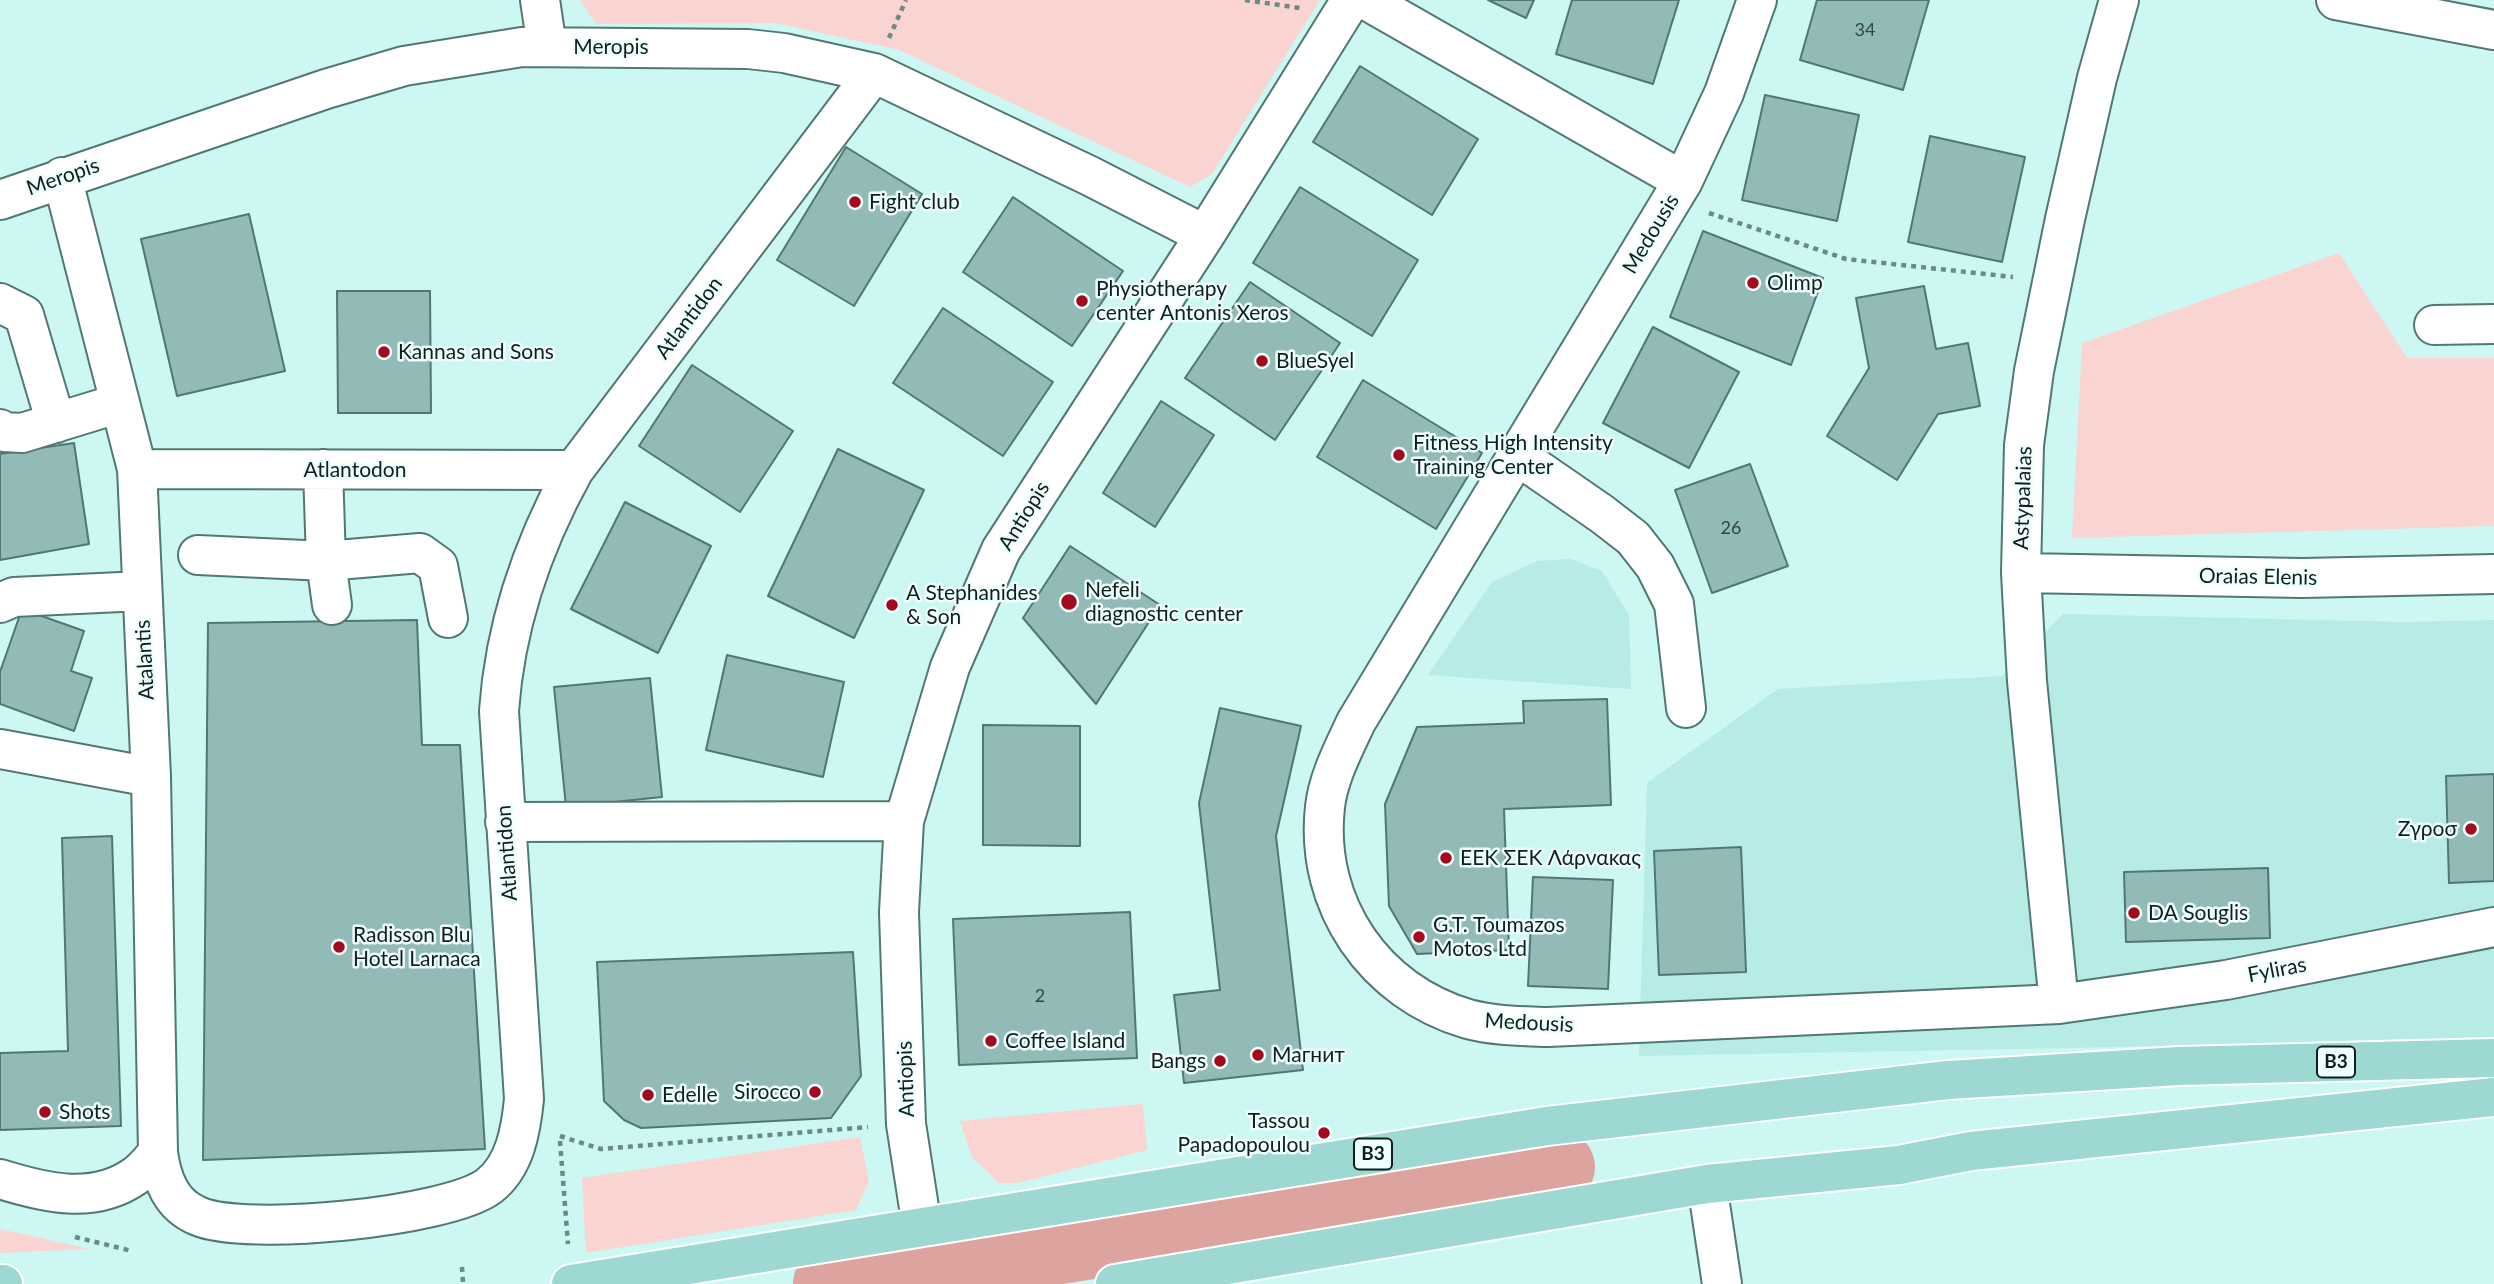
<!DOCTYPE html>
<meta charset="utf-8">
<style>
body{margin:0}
canvas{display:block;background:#ccf7f2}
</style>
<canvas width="2494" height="1284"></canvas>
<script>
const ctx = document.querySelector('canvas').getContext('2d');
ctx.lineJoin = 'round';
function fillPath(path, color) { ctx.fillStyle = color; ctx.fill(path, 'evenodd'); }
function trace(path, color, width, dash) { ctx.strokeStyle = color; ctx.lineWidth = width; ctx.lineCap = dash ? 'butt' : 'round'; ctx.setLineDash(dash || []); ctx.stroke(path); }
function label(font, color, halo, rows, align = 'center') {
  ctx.font = font + ' Lato,sans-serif'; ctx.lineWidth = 5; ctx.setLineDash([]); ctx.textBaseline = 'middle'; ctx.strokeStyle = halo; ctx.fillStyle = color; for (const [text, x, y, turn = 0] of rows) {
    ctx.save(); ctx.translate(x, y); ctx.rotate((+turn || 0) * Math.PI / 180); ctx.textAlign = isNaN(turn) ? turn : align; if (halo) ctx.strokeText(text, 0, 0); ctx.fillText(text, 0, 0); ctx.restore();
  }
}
const built = new Path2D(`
 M1571,559L1602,571L1629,615L1631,689L1428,675L1492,582L1537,561Z
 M2063,614L2406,622L2494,620V1040L1639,1056L1647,783L1778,689L2002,676Z`);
const green = new Path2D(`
 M580,0H1320L1212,174L1190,187L899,50L776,23L596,24Z
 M2339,253L2407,358H2494V526L2072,538L2082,343Z
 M1143,1104L1147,1150L1018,1183H999L972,1157L960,1121Z
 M860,1137L869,1181L856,1210L586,1253L582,1178Z
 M0,1229L90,1249L0,1253Z`);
const river = new Path2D(`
 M830,1284L1558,1167`);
const building = new Path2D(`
 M1488,0H1534L1526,18Z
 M1572,0H1679L1653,84L1556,54Z
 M1817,0H1929L1903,90L1800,60Z
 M1360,66L1478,139L1432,215L1313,142Z
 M1765,95L1859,115L1837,221L1742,200Z
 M1930,136L2025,157L2002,262L1908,242Z
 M846,147L922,194L854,306L777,260Z
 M1300,187L1418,260L1372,336L1253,263Z
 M1013,197L1123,271L1072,346L963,272Z
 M249,214L285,371L177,396L141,239Z
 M1703,231L1823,278L1791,365L1670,317Z
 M1250,282L1340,343L1275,440L1185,378Z
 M1924,286L1936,349L1968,343L1980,406L1938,414L1897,480L1827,436L1869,368L1856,298Z
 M337,291H430L431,413H338Z
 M943,308L1053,382L1003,456L893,383Z
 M1653,327L1739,372L1689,468L1603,423Z
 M692,365L793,431L740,512L639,446Z
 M1363,380L1482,453L1436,529L1317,457Z
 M1161,401L1214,435L1155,527L1103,493Z
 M74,443L89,544L0,560V454Z
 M838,449L924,490L854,638L768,596Z
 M1750,464L1788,566L1712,593L1675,490Z
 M625,502L711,546L658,653L571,609Z
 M1070,546L1160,605L1096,704L1023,618Z
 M22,609L84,631L71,671L92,678L74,731L0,704V672Z
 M417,620L422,745H460L485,1149L203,1160L208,623Z
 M727,655L844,682L823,777L706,750Z
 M650,678L662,797L566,807L554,687Z
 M1607,699L1611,805L1504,809L1509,950L1417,954L1389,906L1385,804L1417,727L1524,723L1523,701Z
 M1220,708L1301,726L1276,836L1303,1070L1184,1083L1174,995L1220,990L1199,803Z
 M983,725L1080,726V846L983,845Z
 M2494,774V881L2449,883L2446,776Z
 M112,836L121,1126L0,1130V1053L68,1051L62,838Z
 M1741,847L1746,972L1659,975L1654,851Z
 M2268,868L2270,938L2126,942L2124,872Z
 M1533,877L1613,880L1608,989L1528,986Z
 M1130,912L1137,1058L959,1065L953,919Z
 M853,952L861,1076L831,1118L641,1128L624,1120L604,1101L597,962Z`);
const path = new Path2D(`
 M1245,0L1300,8
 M889,38L906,0
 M1709,213L1846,259L2013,277
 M560,1136L601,1149L868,1127
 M560,1141L568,1244
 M75,1237L132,1251
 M462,1267L463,1284`);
const minor = new Path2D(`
 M540,0L547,47
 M1366,0L1683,181
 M1757,0L1724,93L1683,181L1356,722C1344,748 1328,778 1325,807C1314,905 1375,992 1468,1019C1494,1026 1522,1026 1548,1027L2059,1004L2226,980L2494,927
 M2336,0L2494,30
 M62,177L137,469L151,777L158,1153C162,1180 171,1205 198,1216C245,1237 448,1217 489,1186C515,1166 521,1130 524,1099L499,711C505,624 532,546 574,470L874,73
 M0,200L326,89L404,66L522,47L748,49L784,53L874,73L1090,176L1205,235
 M0,303L24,315L56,423
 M2434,325L2494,324
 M0,429L4,432L22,433L120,403
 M1518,456L1602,514L1633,538L1655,566L1674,604L1686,708
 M137,469L574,470
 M323,469L326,561L332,605
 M198,555L326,561L420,553L438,566L448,618
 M2021,573L2302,578L2494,574
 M0,603L14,597L142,591
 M0,749L151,777
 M505,822L904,821
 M2059,1004L2027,681L2021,573L2024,445L2034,371L2065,219L2097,78L2119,0
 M0,1179C45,1193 94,1205 135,1176C144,1170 151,1160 158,1153
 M1707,1184L1722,1284
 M922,1227L906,1124L899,912L904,821L950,667L1001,550L1205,235L1351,0`);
const major = new Path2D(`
 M0,1284H3
 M571,1284L1547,1126L1948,1080L2179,1066L2494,1058
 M1115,1284L1707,1184L1899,1165L1971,1151L2494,1097`);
const markers = [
 [855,202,7,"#a40a1d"],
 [1753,283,7,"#a40a1d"],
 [1082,301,7,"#a40a1d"],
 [384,352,7,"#a40a1d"],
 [1262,361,7,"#a40a1d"],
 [1399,455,7,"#a40a1d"],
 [1069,602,9,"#a40a1d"],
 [892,605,7,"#a40a1d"],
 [2471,829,7,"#a40a1d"],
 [1446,858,7,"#a40a1d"],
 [2134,913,7,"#a40a1d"],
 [1419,937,7,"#a40a1d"],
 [339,947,7,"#a40a1d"],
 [991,1041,7,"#a40a1d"],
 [1258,1055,7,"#a40a1d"],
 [1220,1061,7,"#a40a1d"],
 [815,1092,7,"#a40a1d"],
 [648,1095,7,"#a40a1d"],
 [45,1112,7,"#a40a1d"],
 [1324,1133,7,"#a40a1d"]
];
const numberNames = [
 ["34",1865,30],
 ["26",1731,528],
 ["2",1040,996]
];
const shields = [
 [2336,1062,38],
 [1373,1154,38]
];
const shieldNames = [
 ["B3",2336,1062],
 ["B3",1373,1154]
];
const streetNames = [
 ["Meropis",611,47],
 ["Meropis",63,177,-19],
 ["Medousis",1651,234,-59],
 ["Atlantidon",689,318,-53],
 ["Atlantodon",355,470],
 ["Astypalaias",2023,498,-88],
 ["Antiopis",1024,516,-58],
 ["Oraias Elenis",2258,577,1],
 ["Atalantis",145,660,-93],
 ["Atlantidon",507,853,-94],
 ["Fyliras",2277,970,-11],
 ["Medousis",1529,1023,3],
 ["Antiopis",906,1079,-92]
];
const poiNames = [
 ["Fight club",869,202],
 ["Olimp",1767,283],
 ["Physiotherapy",1096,289],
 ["center Antonis Xeros",1096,313],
 ["Kannas and Sons",398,352],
 ["BlueSyel",1276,361],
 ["Fitness High Intensity",1413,443],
 ["Training Center",1413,467],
 ["Nefeli",1085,590],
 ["diagnostic center",1085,614],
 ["A Stephanides",906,593],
 ["& Son",906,617],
 ["Ζγροσ",2457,829,"right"],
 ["ΕΕΚ ΣΕΚ Λάρνακας",1460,858],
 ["DA Souglis",2148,913],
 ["G.T. Toumazos",1433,925],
 ["Motos Ltd",1433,949],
 ["Radisson Blu",353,935],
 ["Hotel Larnaca",353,959],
 ["Coffee Island",1005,1041],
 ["Магнит",1272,1055],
 ["Bangs",1206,1061,"right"],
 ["Sirocco",801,1092,"right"],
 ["Edelle",662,1095],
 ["Shots",59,1112],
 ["Tassou",1310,1121,"right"],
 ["Papadopoulou",1310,1145,"right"]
];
fillPath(built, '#b7ebe5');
fillPath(green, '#fad4d0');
trace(river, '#dda39e', 74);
fillPath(building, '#92bbb7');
trace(building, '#507773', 2);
trace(minor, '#517874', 42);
trace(major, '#fff', 42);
trace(path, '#6b8985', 4.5, [5, 5]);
trace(minor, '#fff', 38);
trace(major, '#9dd8d3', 38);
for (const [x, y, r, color] of markers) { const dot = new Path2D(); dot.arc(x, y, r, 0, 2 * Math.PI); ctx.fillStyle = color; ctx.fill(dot); trace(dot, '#edfefc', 2.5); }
label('18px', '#304644', null, numberNames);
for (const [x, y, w] of shields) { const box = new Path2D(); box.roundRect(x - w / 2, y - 15.5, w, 31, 5); ctx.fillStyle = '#edfefc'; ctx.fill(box); trace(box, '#0f1f1d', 2); }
label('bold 19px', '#0f1f1d', null, shieldNames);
label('21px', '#0f1f1d', '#edfefc', streetNames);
label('21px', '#0f1f1d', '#edfefc', poiNames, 'left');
</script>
